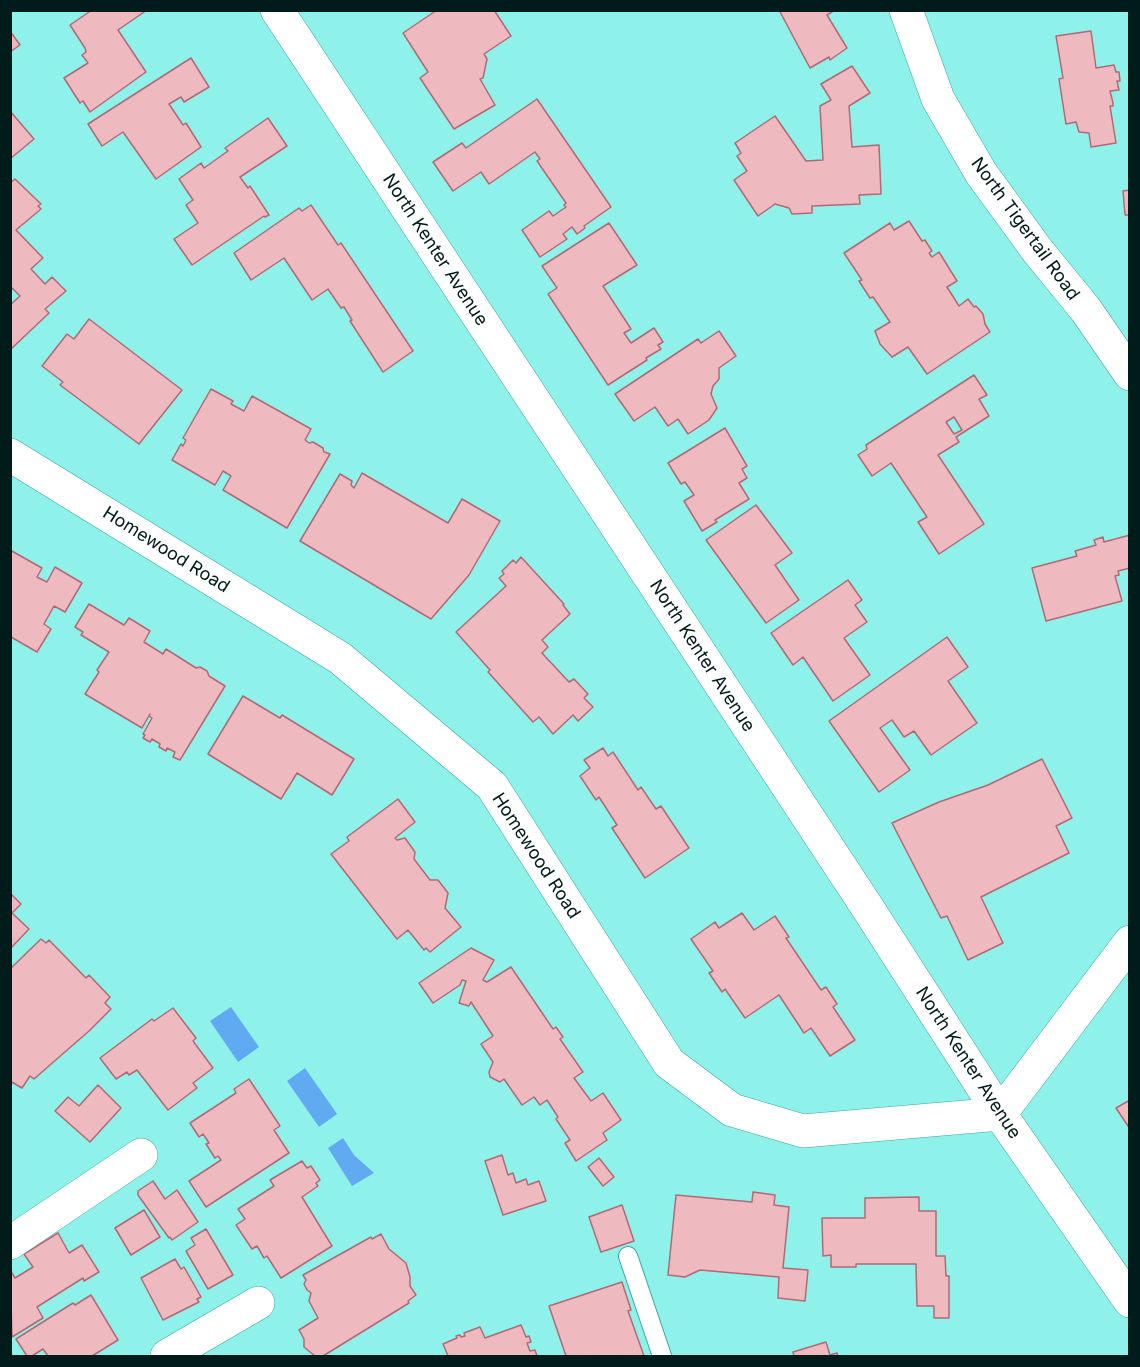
<!DOCTYPE html>
<style>
body{margin:0}
#map{position:relative;width:1140px;height:1367px;overflow:hidden;background:#8ff2ea;font-family:Inter,sans-serif}
canvas{display:block}
.frame{position:absolute;inset:0;border:12px solid #001c1a;pointer-events:none}
</style>
<div id="map">
<canvas width="1140" height="1367"></canvas>
<div class="frame"></div>
</div>
<script>
const ctx = document.querySelector('canvas').getContext('2d');
ctx.lineJoin = 'round';
function fillPath(path, color) { ctx.fillStyle = color; ctx.fill(path, 'evenodd'); }
function trace(path, color, width, dash) { ctx.strokeStyle = color; ctx.lineWidth = width; ctx.lineCap = dash ? 'butt' : 'round'; ctx.setLineDash(dash || []); ctx.stroke(path); }
function label(font, color, halo, rows, align = 'center') {
  ctx.font = font + ' Inter,sans-serif'; ctx.lineWidth = 6; ctx.setLineDash([]); ctx.textBaseline = 'middle'; ctx.strokeStyle = halo; ctx.fillStyle = color; for (const [text, x, y, turn = 0] of rows) {
    ctx.save(); ctx.translate(x, y); ctx.rotate((+turn || 0) * Math.PI / 180); ctx.textAlign = isNaN(turn) ? turn : align; if (halo) ctx.strokeText(text, 0, 0); ctx.fillText(text, 0, 0); ctx.restore();
  }
}
const water = new Path2D(`
 M231,1007L259,1047L238,1062L210,1021Z
 M305,1068L337,1114L319,1127L287,1081Z
 M343,1138L354,1155L374,1173L352,1186L328,1148Z`);
const building = new Path2D(`
 M92,10H147L118,30L146,72L90,112L83,101L80,103L64,78L88,63L82,55L86,52L85,48L70,25Z
 M437,10H494L511,36L484,54L487,59L483,78L480,79L495,105L454,129L420,78L428,72L403,33Z
 M779,10H835L827,15L847,48L830,60L829,57L810,68Z
 M10,31L20,45L10,52Z
 M1091,31L1096,68L1114,65L1116,72H1119L1120,81H1117L1119,90L1110,91L1113,103V106H1110L1116,143L1091,147L1089,133L1079,132L1076,122L1066,124L1059,79L1063,78L1056,36Z
 M191,58L209,87L184,102L181,97L169,104L183,125L186,123L201,147L156,179L123,132L102,146L88,124Z
 M852,66L870,93L849,106L852,147L879,145L881,194L859,195L860,204L812,206V213L792,214L789,208L775,204L758,216L734,180L747,171L737,156L741,153L735,143L775,116L806,161L823,160L820,106L831,100L821,84Z
 M537,99L611,207L584,226L585,228L577,234L572,227L563,234L567,239L540,257L522,230L549,211L553,216L566,207L564,205L566,203L537,161L540,159L535,152L489,184L481,172L453,191L433,162L462,143L466,148Z
 M10,111L34,139L10,159Z
 M268,118L287,146L240,177L248,188L250,186L269,215L265,217L264,216L192,265L174,239L198,223L186,205L193,200L179,179L201,163L204,168L228,151L225,148Z
 M15,179L41,204L38,206L41,209L16,230L43,258L31,269L45,284L52,277L66,291L45,309L49,313L10,350V305L20,296L12,288L10,289V183Z
 M1130,190V215H1125L1123,191Z
 M311,205L338,245L341,243L413,351L383,372L350,321L352,320L344,307L341,308L328,289L312,300L284,258L251,280L234,253L299,208L302,211Z
 M909,221L922,241L925,240L932,251L929,253L932,257L939,252L957,281L947,287L959,306L968,299L974,307L976,306L983,314L985,324L990,332L927,374L908,347L892,357L880,344L875,331L890,322L873,297L870,298L859,281L862,280L844,253L890,223L894,230Z
 M609,223L637,265L603,286L631,329L624,333L631,343L654,328L663,342L658,345L661,349L646,358L647,360L608,385L548,294L557,288L542,266Z
 M89,319L182,390L139,444L60,385L63,382L42,366L67,334L74,339Z
 M719,331L736,356L719,368V379L713,386L711,394L717,408L709,420L688,434L678,419L668,426L655,407L634,421L615,394L698,339L701,343Z
 M974,375L987,395L979,399L989,416L956,437L959,442L938,455L984,524L939,554L918,522L927,517L891,463L872,476L858,455L867,449L866,445ZM954,417L962,430L954,434L946,422Z
 M211,389L233,401L231,404L244,411L252,396L311,429L305,440L309,443L313,442L323,448L324,452L330,454L287,528L223,490L231,476L223,471L215,485L172,460L181,444L183,446L186,440L183,438Z
 M725,428L747,466L742,469L747,478L739,483L749,499L715,520L717,522L702,531L684,501L694,495L685,482L681,484L668,463Z
 M362,473L448,523L462,499L500,521L469,575L431,619L300,541L340,474L352,481L351,485L354,488Z
 M756,505L792,553L775,565L799,600L766,623L706,540Z
 M1130,535V568L1118,571L1119,575L1115,576L1122,601L1046,621L1032,568L1077,556L1075,551L1096,545L1094,540L1103,537L1104,542Z
 M10,550L42,568L37,577L47,582L55,567L82,583L65,612L54,606L44,624L51,629L37,652L11,637L10,634Z
 M521,557L564,604L563,605L570,614L542,640L548,647L542,653L569,682L574,679L588,694L584,698L593,707L578,721L573,715L553,734L539,717L533,722L488,672L490,670L456,632L506,586L499,578L504,574L502,571L513,560L516,563Z
 M848,580L862,600L855,605L867,622L844,638L870,675L833,701L803,657L793,665L771,633Z
 M89,604L124,625L129,618L150,631L144,642L163,654L166,649L196,668L200,667L207,671L209,676L225,686L180,760L173,757L175,752L167,748L166,751L159,747L160,744L152,739L150,742L143,738L145,735L143,734L152,718L149,716L150,714L142,728L85,694L99,672L97,670L109,652L81,635L83,632L75,627Z
 M947,637L968,667L948,681L977,723L931,755L914,731L904,737L892,720L880,728L910,770L879,792L829,721Z
 M243,696L280,718L282,715L354,759L332,795L297,773L281,799L208,754Z
 M603,748L608,756L613,752L638,790L641,787L656,809L661,806L689,848L645,878L612,828L617,825L599,797L596,800L580,776L590,768L584,760Z
 M1042,759L1072,818L1056,826L1069,853L981,897L1003,943L968,960L947,916L941,918L892,823L939,802L988,785Z
 M398,799L415,822L395,838L397,840L405,838L415,852L414,859L430,880H438L448,893L445,908L461,927L430,952L426,948L424,950L408,930L397,939L331,854L349,841L347,837Z
 M10,893L21,904L12,913L29,929L10,949Z
 M742,913L754,930L775,916L789,937L786,938L821,990L826,987L837,1004L833,1007L855,1040L830,1056L811,1028L804,1033L779,995L745,1018L725,989L722,992L709,973L713,971L691,939L715,922L719,928Z
 M41,939L46,943L49,940L86,978L89,975L110,997L105,1003L111,1009L89,1031L34,1079L30,1076L22,1088L10,1081V969Z
 M471,948L494,960L483,980L487,982L511,967L553,1029L556,1027L563,1037L560,1039L583,1072L574,1078L591,1101L603,1093L621,1120L603,1133L607,1140L576,1161L565,1143L570,1140L556,1119L558,1117L547,1100L540,1105L534,1097L522,1105L504,1079L500,1082L490,1077L489,1072L493,1062L481,1044L493,1036L471,1002L469,1006L459,1003L466,981L462,980L460,985L433,1003L419,983Z
 M173,1008L196,1038L193,1041L213,1068L193,1083L197,1088L168,1110L137,1070L129,1075L127,1072L116,1079L100,1058L152,1019L154,1021Z
 M249,1079L280,1126L274,1130L289,1153L206,1207L189,1181L221,1160L218,1156L215,1158L206,1144L209,1143L203,1134L199,1137L190,1123L236,1093L234,1089Z
 M98,1085L121,1108L90,1142L55,1111L68,1097L79,1106Z
 M1130,1100V1129L1116,1108Z
 M502,1155L508,1175L513,1173L516,1183L526,1179L528,1185L539,1181L546,1201L503,1215L485,1161Z
 M599,1158L614,1177L603,1186L588,1167Z
 M302,1161L307,1168L311,1166L320,1180L316,1183L318,1186L302,1197L332,1246L281,1278L267,1256L264,1258L257,1246L252,1249L236,1225L245,1219L238,1209L274,1186L270,1180Z
 M153,1181L165,1199L177,1190L198,1222L172,1240L170,1237L169,1238L138,1195V1191Z
 M753,1192L775,1195L774,1205L789,1207L783,1268L808,1270L805,1301L778,1298L779,1277L700,1270L685,1277L668,1275L676,1195L752,1202Z
 M919,1197V1211H936V1256H945L946,1276H949V1318H934V1306H917L916,1264H856V1267H831V1255L823,1256L822,1218H865V1198Z
 M622,1205L634,1241L601,1252L589,1217Z
 M144,1210L160,1237L131,1255L115,1228Z
 M206,1229L233,1275L208,1289L186,1251L195,1245L191,1238Z
 M58,1233L69,1253L82,1245L99,1272L84,1281L83,1278L37,1307L43,1318L12,1337L10,1270L15,1278L33,1267L24,1254Z
 M381,1234L389,1249L406,1263L410,1277V1286L416,1295L408,1301L409,1303L323,1356H315L304,1347V1339L299,1330L318,1318L309,1301L311,1293L307,1290L304,1284L306,1280L303,1275L371,1237L372,1239Z
 M175,1259L181,1269L184,1267L201,1297L197,1299L199,1302L163,1320L141,1278Z
 M622,1282L631,1310L628,1311L644,1356H566L549,1306Z
 M91,1295L118,1340L92,1356H48L43,1349L32,1356H27L16,1339L73,1303L75,1305Z
 M521,1325L526,1337L529,1336L531,1342L527,1343L530,1351L535,1350L537,1356H448L443,1344L457,1338L456,1336L460,1335L461,1337L465,1336L464,1333L480,1327L485,1338Z
 M826,1342L830,1355L837,1353L838,1356H794L793,1352Z`);
const lane = new Path2D(`
 M628,1256L662,1356`);
const street = new Path2D(`
 M906,10L938,99L981,173L1037,250L1086,310L1130,374
 M10,455L340,658L492,786L669,1063L732,1110L803,1131L1000,1114L1130,942
 M10,1243L141,1155
 M167,1356L258,1303`);
const secondary = new Path2D(`
 M277,10L869,910L1000,1114L1130,1301`);
const streetNames = [
 ["North Tigertail Road",1025,229,54],
 ["North Kenter Avenue",435,250,57],
 ["Homewood Road",166,550,32],
 ["North Kenter Avenue",702,656,57],
 ["Homewood Road",536,856,57],
 ["North Kenter Avenue",968,1063,57]
];
fillPath(water, '#60aaf1');
fillPath(building, '#efb9c0');
trace(building, '#b16975', 1.5);
trace(lane, '#3da49d', 20);
trace(street, '#3da49d', 34);
trace(secondary, '#3da49d', 34);
trace(lane, '#fff', 18);
trace(street, '#fff', 33);
trace(secondary, '#fff', 33);
label('18px', '#001c1a', '#fff', streetNames);
</script>
